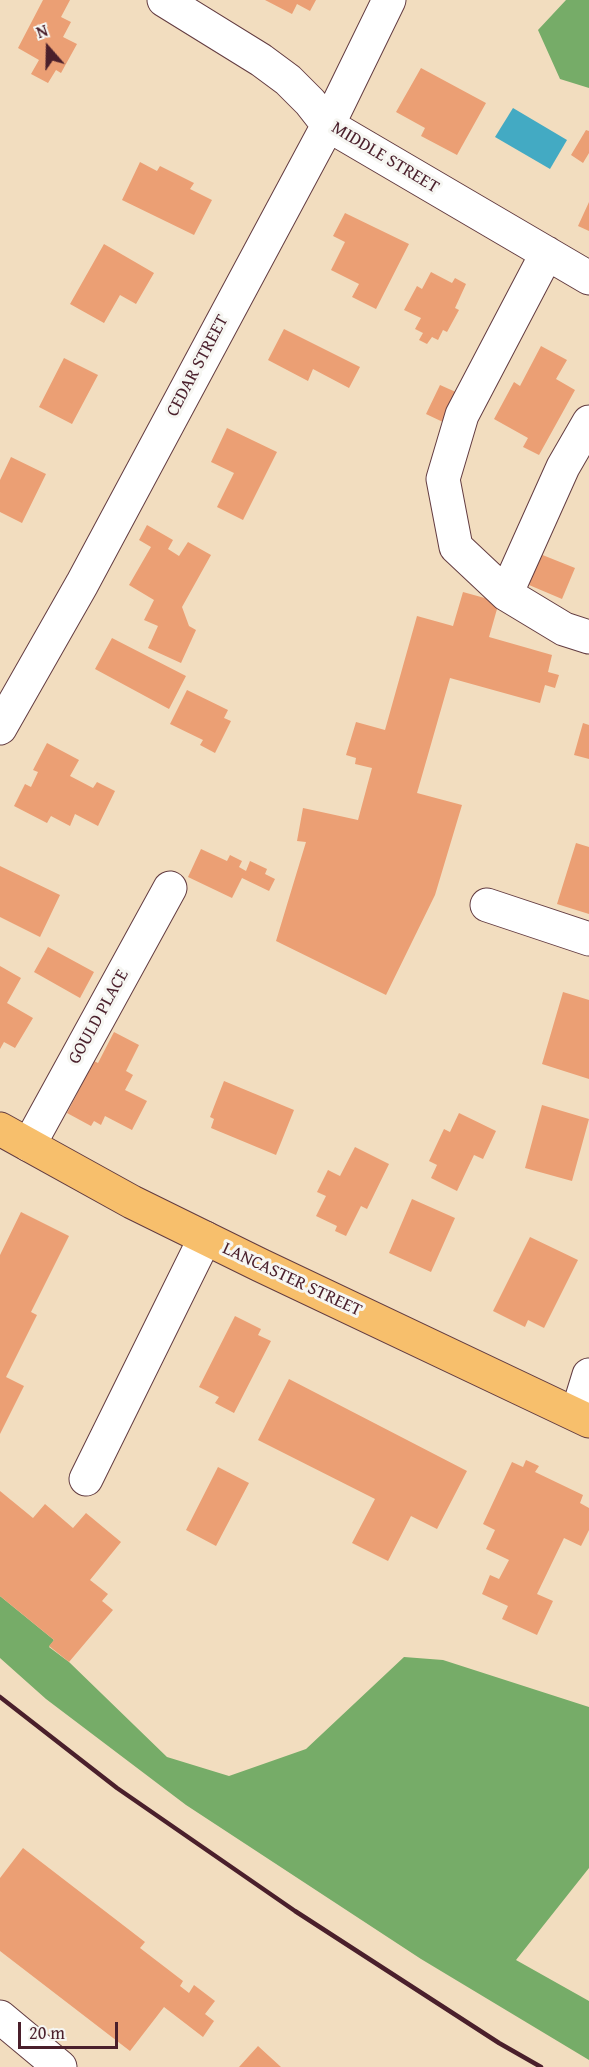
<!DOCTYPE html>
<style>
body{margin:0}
#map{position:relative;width:589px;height:2067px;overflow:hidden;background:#f2ddbf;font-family:"Gentium Book Plus",serif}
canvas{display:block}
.north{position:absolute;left:18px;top:18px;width:60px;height:60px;-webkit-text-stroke:4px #f6f6f2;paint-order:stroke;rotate:340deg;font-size:16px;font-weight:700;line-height:24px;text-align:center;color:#4a1f2b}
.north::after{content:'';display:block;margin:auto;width:21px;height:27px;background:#4a1f2b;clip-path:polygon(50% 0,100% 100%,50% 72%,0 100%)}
.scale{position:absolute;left:18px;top:2022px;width:100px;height:27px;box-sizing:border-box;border:3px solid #4a1f2b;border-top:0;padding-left:8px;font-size:18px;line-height:21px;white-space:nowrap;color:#4a1f2b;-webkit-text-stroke:4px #f6f6f2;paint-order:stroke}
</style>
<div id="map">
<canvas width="589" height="2067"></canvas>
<div class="north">N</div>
<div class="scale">20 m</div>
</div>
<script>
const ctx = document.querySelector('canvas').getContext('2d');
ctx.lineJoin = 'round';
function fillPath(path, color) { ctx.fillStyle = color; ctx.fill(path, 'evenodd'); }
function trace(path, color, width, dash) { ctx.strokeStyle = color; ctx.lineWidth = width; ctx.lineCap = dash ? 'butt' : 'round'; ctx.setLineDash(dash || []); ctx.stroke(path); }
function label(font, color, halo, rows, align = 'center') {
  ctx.font = font + ' "Gentium Book Plus",serif'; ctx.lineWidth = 6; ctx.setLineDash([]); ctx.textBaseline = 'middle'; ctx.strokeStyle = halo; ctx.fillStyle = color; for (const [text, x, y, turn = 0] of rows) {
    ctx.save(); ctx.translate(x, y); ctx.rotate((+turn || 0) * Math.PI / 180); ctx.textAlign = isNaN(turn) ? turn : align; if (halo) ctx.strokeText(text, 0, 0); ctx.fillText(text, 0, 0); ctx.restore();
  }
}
const forest = new Path2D(`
 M566,0H589V88L560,79L538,30Z
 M0,1596L54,1640L49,1647L69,1662L167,1757L229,1776L306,1749L404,1657L443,1660L589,1707V1868L516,1960L589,2001V2060L421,1959L186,1805L46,1699L0,1658Z`);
const water = new Path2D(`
 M513,108L567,140L550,169L495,137Z`);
const building = new Path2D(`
 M43,0H70L61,17L71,22L63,37L77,44L61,73L56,70L48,83L31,74L39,60L18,48Z
 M265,0H316L310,11L297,4L292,14Z
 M421,68L486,103L457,155L421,136L425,128L396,112Z
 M586,130L589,131V153L583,163L571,155Z
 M140,162L157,171L160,166L194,183L190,189L212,200L194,235L122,200Z
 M589,202V231L578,226Z
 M345,213L409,244L376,309L352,297L359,284L331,270L345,242L333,236Z
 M104,244L154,273L136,304L120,295L104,323L70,304Z
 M431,272L452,283L455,278L466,284L455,308L459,310L447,332L443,330L438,340L432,337L427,344L419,340L423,333L415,329L421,318L404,310L417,286L422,289Z
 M284,329L360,367L349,388L313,369L308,381L268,360Z
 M541,346L567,360L556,379L575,390L539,455L523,447L528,438L494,419L514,382L520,386Z
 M64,358L98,375L72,424L39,407Z
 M440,385L458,393L445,423L426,414Z
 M227,428L277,452L243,520L217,507L234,473L211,462Z
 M11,457L46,474L22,523L0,512V480Z
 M147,525L173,540L168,549L179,556L188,542L211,555L182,607L189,626L196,630L181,663L148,648L158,626L144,620L154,600L129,585L151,547L139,540Z
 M535,552L575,568L562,599L522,582Z
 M463,592L499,602L489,637L552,655L548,672L559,675L555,688L545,685L540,703L450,678L417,793L462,805L435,895L386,995L276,941L306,842L297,841L303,808L358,820L372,768L355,764L356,758L346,755L356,722L385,730L417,616L453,626Z
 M112,638L186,676L169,709L95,669Z
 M187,690L228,710L224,718L231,721L215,753L200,745L203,740L170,724Z
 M583,723L589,725V759L574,755Z
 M47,743L79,760L70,776L93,788L97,782L115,791L98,826L75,814L70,826L51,816L47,823L14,806L25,784L31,787L38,772L33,770Z
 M576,843L589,847V914L557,904Z
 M201,849L227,861L230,855L242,861L239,867L246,871L250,861L267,869L265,874L275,879L269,891L242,878L232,898L188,877Z
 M0,866L60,895L40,937L0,917Z
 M48,947L94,972L80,998L34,972Z
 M0,966L21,978L7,1003L33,1018L15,1048L4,1042L0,1049Z
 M563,992L589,1000V1079L542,1064Z
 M114,1032L139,1045L126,1071L133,1075L125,1090L147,1101L132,1130L105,1116L101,1125L94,1121L91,1126L67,1113L94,1061L98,1063Z
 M224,1081L294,1110L276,1155L211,1128L214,1119L210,1117Z
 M542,1105L589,1119L572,1181L525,1168Z
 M459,1113L496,1131L483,1159L474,1155L457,1191L431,1178L437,1165L429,1161L444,1129L450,1132Z
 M355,1147L389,1164L367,1209L361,1206L346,1236L335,1231L337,1226L316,1216L326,1196L317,1192L328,1170L340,1176Z
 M412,1199L455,1218L431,1272L389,1253Z
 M21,1212L69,1236L31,1312L37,1315L6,1377L24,1386L0,1434V1255Z
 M530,1237L578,1260L544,1328L528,1320L525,1327L493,1311Z
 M235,1316L261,1329L258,1335L271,1341L234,1413L215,1403L219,1397L199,1387Z
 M289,1379L467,1471L437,1529L411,1516L388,1561L352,1543L375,1499L258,1440Z
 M526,1460L539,1466L535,1472L583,1495L580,1503L589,1508V1530L581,1546L564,1538L537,1594L553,1601L537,1635L502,1619L508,1606L482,1594L490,1575L499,1579L509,1560L486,1549L495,1530L483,1524L512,1462L523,1467Z
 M218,1467L249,1483L216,1546L186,1530Z
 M0,1491L33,1518L45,1504L73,1528L86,1513L121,1542L90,1580L108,1594L102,1601L113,1610L69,1662L49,1646L54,1640L0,1596Z
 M23,1848L145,1942L140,1948L183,1981L180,1986L189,1993L194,1985L215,2001L205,2014L214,2021L203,2037L164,2007L130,2051L0,1951V1878Z
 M258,2046L281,2067H239Z`);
const minor = new Path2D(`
 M164,0L261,60L288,80L310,102L328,125L589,278
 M547,253L462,415L443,479L456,547L506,594L564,629L589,637
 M506,594L563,467L589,422
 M0,728L82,584L328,125L389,0
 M487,905L589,939
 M29,1145L170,888
 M577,1414L589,1375
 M86,1479L205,1238
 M0,2017L60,2067`);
const major = new Path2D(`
 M0,1129L132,1202L260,1265L589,1421`);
const rail = new Path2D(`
 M0,1697L117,1788L295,1911L499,2043L541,2067`);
const streetNames = [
 ["MIDDLE STREET",385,158,31],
 ["CEDAR STREET",198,366,-62],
 ["GOULD PLACE",99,1017,-61],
 ["LANCASTER STREET",292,1280,25]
];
fillPath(forest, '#76ac68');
fillPath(water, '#43aac3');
fillPath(building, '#eb9f74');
trace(minor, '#633c41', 35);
trace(major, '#633c41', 35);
trace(minor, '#fff', 33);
trace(major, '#f7bf6c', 33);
trace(rail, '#4a1f2b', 4.5);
label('18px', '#4a1f2b', '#f6f6f2', streetNames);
</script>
